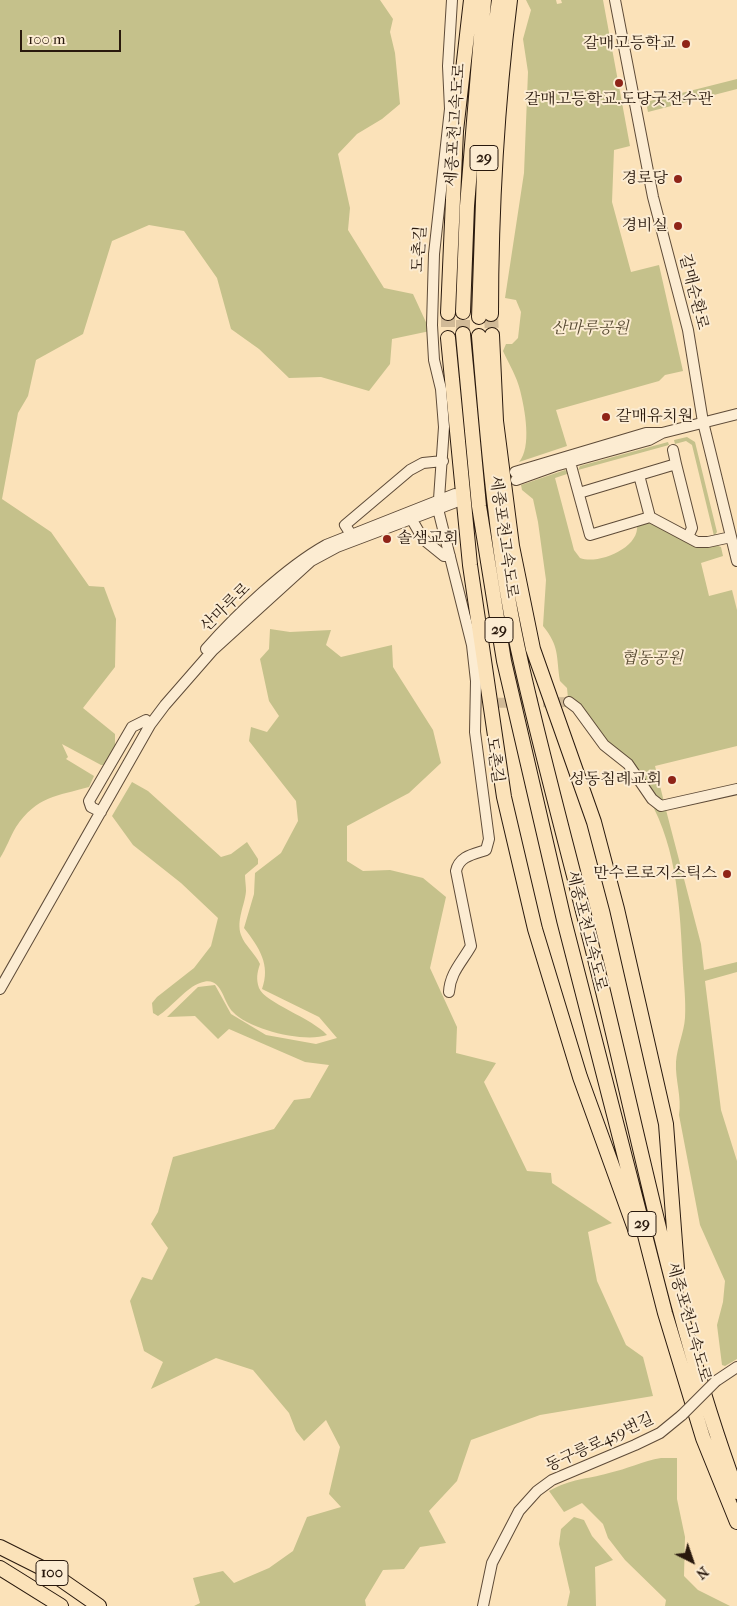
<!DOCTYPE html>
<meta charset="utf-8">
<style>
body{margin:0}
#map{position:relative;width:737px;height:1606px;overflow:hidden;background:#fbe2b9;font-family:"IM FELL French Canon",serif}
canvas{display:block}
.north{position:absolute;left:667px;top:1536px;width:50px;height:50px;-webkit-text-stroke:4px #fcecd2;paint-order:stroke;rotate:139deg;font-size:14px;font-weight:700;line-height:20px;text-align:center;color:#29190d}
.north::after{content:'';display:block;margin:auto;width:18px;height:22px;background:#29190d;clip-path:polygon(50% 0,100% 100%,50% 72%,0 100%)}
.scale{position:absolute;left:20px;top:30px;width:101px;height:22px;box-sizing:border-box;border:2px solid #29190d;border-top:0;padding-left:6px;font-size:15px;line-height:18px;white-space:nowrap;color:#29190d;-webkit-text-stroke:4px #fcecd2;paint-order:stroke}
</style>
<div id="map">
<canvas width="737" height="1606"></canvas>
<div class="north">N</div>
<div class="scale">100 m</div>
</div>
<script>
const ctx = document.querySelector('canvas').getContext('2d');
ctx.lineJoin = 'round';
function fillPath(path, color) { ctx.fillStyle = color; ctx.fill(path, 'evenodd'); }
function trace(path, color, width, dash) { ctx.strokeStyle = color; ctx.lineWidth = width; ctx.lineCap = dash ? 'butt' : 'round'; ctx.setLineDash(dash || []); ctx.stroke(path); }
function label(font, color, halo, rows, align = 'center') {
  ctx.font = font + ' "IM FELL French Canon","Noto Serif KR",serif'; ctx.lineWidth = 4; ctx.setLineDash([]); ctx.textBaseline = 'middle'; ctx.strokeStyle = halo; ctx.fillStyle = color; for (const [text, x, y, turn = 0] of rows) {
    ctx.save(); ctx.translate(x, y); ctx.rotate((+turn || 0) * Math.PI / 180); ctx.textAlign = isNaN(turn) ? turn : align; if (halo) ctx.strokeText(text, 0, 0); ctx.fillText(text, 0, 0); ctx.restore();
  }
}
const green = new Path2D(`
 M0,0H380L393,19L390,32L395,53L400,104L382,119L357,134L338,154L350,208L348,230L384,288L413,294L430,331L392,339L390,364L369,391L321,377L289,378L259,349L231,329L217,278L184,231L149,225L112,241L83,334L36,360L28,396L18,413L2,499L51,532L89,586L104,587L116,619L115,667L83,708L115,734V750L105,765H101L62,744L68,757L66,759L94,776L89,787C57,796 37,796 16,827C10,837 6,849 0,858Z
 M526,0H556L557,4L562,3L561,0H603L630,146L614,150L612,202L631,272L659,265L683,371L665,375L659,381L556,410L567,446L519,462C532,447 525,410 520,390C517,377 509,364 503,351L506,344H512L518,338L521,312L516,300L505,298L524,173L528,72L523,39L531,10Z
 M737,79V89L648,112L646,102Z
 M687,437L695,442L717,532L714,536L692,445L686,441L675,444L674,440Z
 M668,442L669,445L578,470L580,466Z
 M565,470L570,473L555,478L574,550L580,558C598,565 640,548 637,525L647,522L721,547L723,556L701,563L709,596L732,590L737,610V746L655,766L664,802L659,801L568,698L567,688L560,681C556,656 560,647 543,626L546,580L538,522L533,499L522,490L521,485Z
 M270,629L290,632L331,630L326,645L341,657L392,645L393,667L433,730L441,763L409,793L347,826V861L363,871L390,870L423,878L446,897L430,968L457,1027L456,1053L496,1063L484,1082L527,1171L551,1173L552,1183L612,1223L588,1232L597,1281L626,1345L643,1357L653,1396L540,1415L471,1440L457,1481L429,1511L446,1543L420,1547L404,1569L383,1570L365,1600L366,1606H194L200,1603L193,1578L223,1571L234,1583L269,1568L293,1551L307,1517L341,1507L329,1494L340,1447L326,1420L304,1441L296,1431L289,1413L253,1370L216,1358L151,1389L163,1362L144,1351L130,1301L142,1277L152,1280L168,1248L151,1224L158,1212L173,1157L274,1129L294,1100L310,1098L329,1065L305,1062L229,1029L218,1039L195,1016L167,1017L198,987L215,985L231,1014L266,1035L316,1044L337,1038L319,1017L262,989C271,965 259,947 244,928L254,894L255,873L281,853L298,821L296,801L249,741L251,727L267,732L279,716L269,701L260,659L269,649Z
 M132,782L148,791L221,857L231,854L247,842L258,859V864L245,875C245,880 246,886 246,891C245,905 236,920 241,935C245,946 255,953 260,964C257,973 256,979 259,988C265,1003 312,1018 327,1035C305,1043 250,1030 233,1012C222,1001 222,974 200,983C187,987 171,1008 158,1016L153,1013L152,1003L157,997L194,968L211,946L218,918L181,883L133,845L112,816Z
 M649,799L666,810L701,944L704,970L737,962V972L705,981L721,1110L737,1161V1359L725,1366L722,1365L717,1325L723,1302L725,1281L700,1225L679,1115C682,1097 675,1080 676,1062C677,1047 684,1033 685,1018C686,1001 684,985 683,968C680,911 678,850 649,799Z
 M661,1458H677V1499L685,1537L684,1576L698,1590L730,1606H665L666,1600L625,1560L608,1538L603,1524L582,1503L564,1512L549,1491C573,1478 584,1480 609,1473C627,1469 643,1461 661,1458Z
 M574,1517L584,1520L592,1536L613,1560L595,1567L596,1606H567L570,1592L559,1544L561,1529Z`);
const minorTunnel = new Path2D(`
 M483,703L569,702`);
const highwayTunnel = new Path2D(`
 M448,313V338
 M491,314L492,335
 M463,334V312`);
const minor = new Path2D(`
 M615,0L653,197L688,330L703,422L737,561
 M662,433L737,414
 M673,450L676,464
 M570,462L590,535L650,517L697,542H708L731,537
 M515,472L646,433H662L649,440L555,466L516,480
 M639,475L650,517
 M579,493L676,464L692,528L688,537
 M439,499L444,427L441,389L434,360L432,325L434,254L450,109L448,66L452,0
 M438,509L472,645L476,681L475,732L489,839L486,850C474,854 459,856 456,871L471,946C462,962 450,973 449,992
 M408,513L423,539L444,556H450
 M354,539L345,525L410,470L423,463L443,461
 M206,649C237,614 285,568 326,545L455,494
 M569,702L577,708L604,745L628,764L652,799L661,806L737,789
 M101,812L91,807L89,801L132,727L146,720
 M0,989L150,725L165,705L213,650L311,561L337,547L456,502
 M716,1381L737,1367
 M483,1606L492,1563L519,1511L537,1491L552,1480L635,1445L660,1433L682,1415`);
const highway = new Path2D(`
 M463,312L467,206L484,0
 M448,313L456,131L471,0
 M491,314C491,209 497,105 510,0
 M479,317L487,86L499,0
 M463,334L479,506L504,661L564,920L665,1313L703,1438L737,1522
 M492,335L496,421L512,546L533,649L594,822L617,909L666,1124L677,1269
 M479,336C488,447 497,559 522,667C548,781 580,894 607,1008C646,1170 679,1335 737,1492
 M448,338L470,565L504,797L535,929L580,1077L635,1229
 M0,1547L50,1572L99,1606
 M0,1568L61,1606`);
const minorBridge = new Path2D(`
 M682,1415L716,1381`);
const markers = [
 [686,44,5,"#8f2418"],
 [619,83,5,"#8f2418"],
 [678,179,5,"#8f2418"],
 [678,226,5,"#8f2418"],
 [606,417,5,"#8f2418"],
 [387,539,5,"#8f2418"],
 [672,780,5,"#8f2418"],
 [727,874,5,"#8f2418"]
];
const shields = [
 [484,158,28],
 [499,630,28],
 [642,1224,28],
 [52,1573,32]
];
const shieldNames = [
 ["29",484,158],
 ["29",499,630],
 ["29",642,1224],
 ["100",52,1573]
];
const poiNames = [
 ["갈매고등학교",676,44],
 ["갈매고등학교.도당굿전수관",619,100,"center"],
 ["경로당",668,179],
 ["경비실",668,226],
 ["갈매유치원",616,417,"left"],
 ["솔샘교회",397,539,"left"],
 ["성동침례교회",662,780],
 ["만수르로지스틱스",717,874]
];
const streetNames = [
 ["세종포천고속도로",456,125,-86],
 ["도촌길",420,249,-86],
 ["갈매순환로",693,292,76],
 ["세종포천고속도로",503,537,82],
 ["산마루로",226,608,-44],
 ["도촌길",494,760,82],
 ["세종포천고속도로",586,931,76],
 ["세종포천고속도로",688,1322,74],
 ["동구릉로459번길",600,1443,-25]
];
const parkNames = [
 ["산마루공원",590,329],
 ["협동공원",652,659]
];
fillPath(green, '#c5c18b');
trace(minorTunnel, '#d1ba97', 10, [10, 5]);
trace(highwayTunnel, '#d1ba97', 14, [14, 7]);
trace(minor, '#5e4b38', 12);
trace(highway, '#29190d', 16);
trace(minor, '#fcecd2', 10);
trace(highway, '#fbe2b9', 14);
trace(minorBridge, '#5e4b38', 12, []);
trace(minorBridge, '#fcecd2', 10);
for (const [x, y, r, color] of markers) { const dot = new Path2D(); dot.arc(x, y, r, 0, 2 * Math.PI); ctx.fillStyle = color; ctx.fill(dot); trace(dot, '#fcecd2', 2); }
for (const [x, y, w] of shields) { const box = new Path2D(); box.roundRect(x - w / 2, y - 12.5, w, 25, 4); ctx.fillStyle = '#fcecd2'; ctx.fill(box); trace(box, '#29190d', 1); }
label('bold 15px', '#29190d', null, shieldNames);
label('16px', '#29190d', '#fcecd2', poiNames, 'right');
label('16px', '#29190d', '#fcecd2', streetNames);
label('italic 16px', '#584b33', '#fcecd2', parkNames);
</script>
